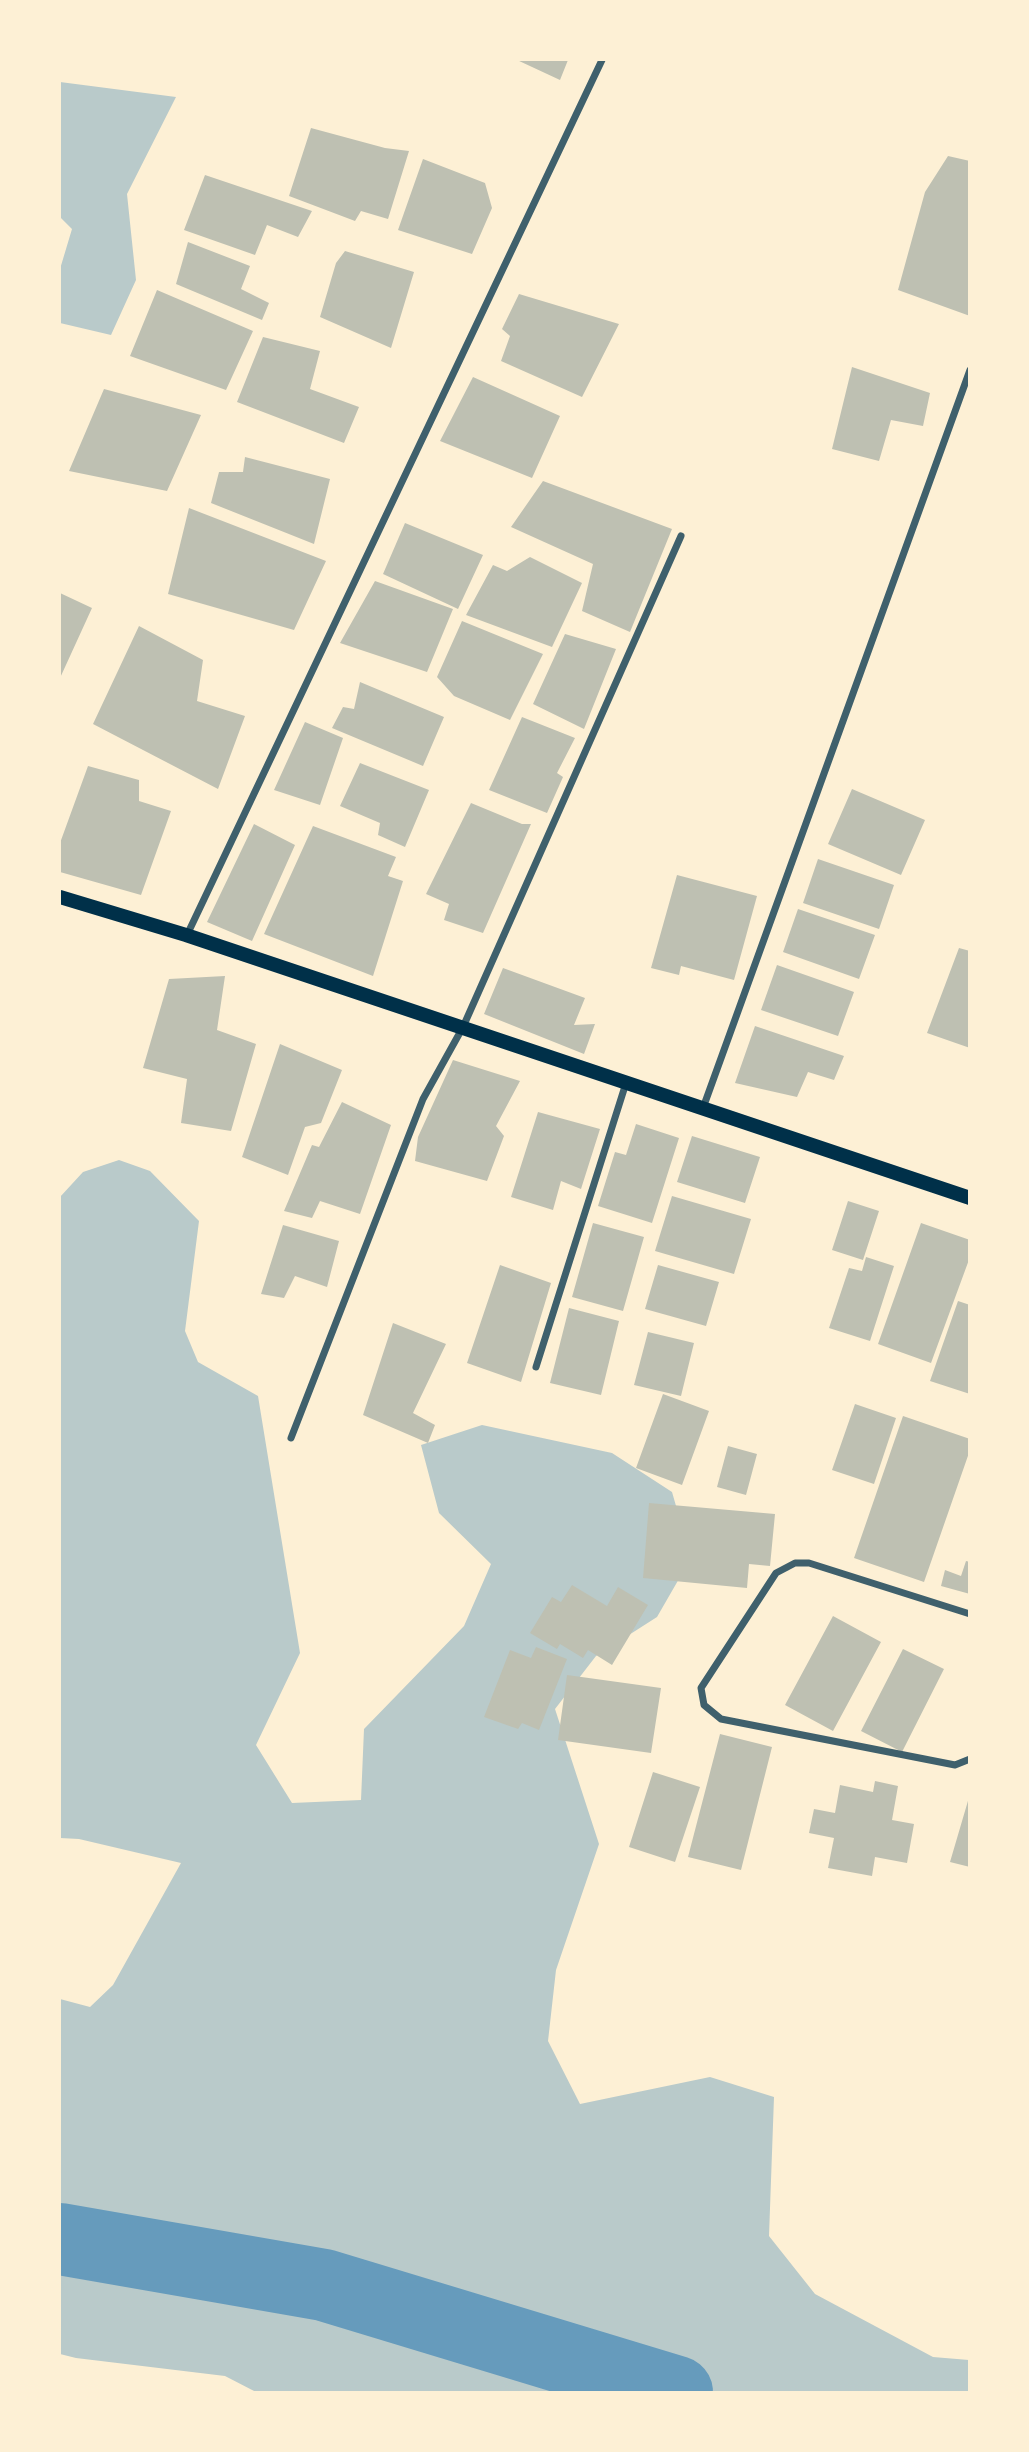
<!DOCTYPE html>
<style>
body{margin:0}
#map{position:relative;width:1029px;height:2452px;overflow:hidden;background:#fdf0d5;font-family:Montserrat,sans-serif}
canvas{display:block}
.frame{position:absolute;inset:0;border:61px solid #fdf0d5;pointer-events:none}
</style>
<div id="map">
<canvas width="1029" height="2452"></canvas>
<div class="frame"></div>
</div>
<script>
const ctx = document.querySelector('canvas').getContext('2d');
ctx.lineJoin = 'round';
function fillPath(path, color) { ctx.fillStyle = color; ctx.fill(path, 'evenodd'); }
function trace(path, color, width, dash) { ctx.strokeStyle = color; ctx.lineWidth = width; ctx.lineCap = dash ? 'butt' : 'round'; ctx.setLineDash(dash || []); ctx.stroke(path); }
const green = new Path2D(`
 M60,82L176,97L127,194L136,280L111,335L60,323V269L72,229L60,217Z
 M119,1160L150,1171L199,1221L185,1331L198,1362L258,1396L300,1653L256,1745L292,1803L361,1800L364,1729L464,1626L491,1564L439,1513L421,1445L482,1425L612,1453L672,1492L691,1558L657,1617L596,1656L555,1709L599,1844L556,1970L548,2041L580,2104L710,2077L774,2097L769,2236L815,2294L933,2357L969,2360V2392H256L225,2376L76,2358L60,2354V1999L90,2007L113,1985L181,1863L79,1839L60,1838V1197L83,1172Z`);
const river = new Path2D(`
 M60,2239L324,2285L677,2392`);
const building = new Path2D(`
 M517,60H568L560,80Z
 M311,128L385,148L409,151L388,219L361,211L355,221L289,196Z
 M948,156L970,161V316L898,290L925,192Z
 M423,159L485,183L492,208L472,254L398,230Z
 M205,175L312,211L298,237L267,225L255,255L184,230Z
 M188,242L250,266L241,289L269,303L262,320L176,284Z
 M345,251L414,272L391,348L320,317L336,263Z
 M157,290L253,331L226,390L130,356Z
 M519,294L619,324L582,397L501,361L510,336L502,329Z
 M263,337L320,351L310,389L359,407L344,443L237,402Z
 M852,367L930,393L923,426L891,420L879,461L832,449Z
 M473,377L560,416L532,478L440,441Z
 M104,389L201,415L167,491L69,471Z
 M245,457L330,479L314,544L211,503L219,472H243Z
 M543,481L672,529L630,632L582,611L593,564L511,527Z
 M189,508L326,561L294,630L168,594Z
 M405,523L483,555L458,609L383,574Z
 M530,557L582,583L552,647L466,615L493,565L507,571Z
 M375,581L453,609L427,672L340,643Z
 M60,593L92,608L60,678Z
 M462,621L543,654L510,720L454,696L437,677Z
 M139,626L203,660L197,701L245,716L218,789L93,724Z
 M565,634L616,649L584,729L533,704Z
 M360,682L444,717L423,766L332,728L343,707L354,709Z
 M522,717L575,738L557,773L563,777L547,813L489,790Z
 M305,722L343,738L320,805L274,790Z
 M360,763L429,790L405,847L378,835L380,823L340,806Z
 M88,766L139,780V801L171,811L141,895L60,872V843Z
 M852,789L925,820L901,875L828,844Z
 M471,803L522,824H531L483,933L444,920L449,904L426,894Z
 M254,824L295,845L252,941L207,922Z
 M313,826L396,857L388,876L403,881L373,976L264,934Z
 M818,859L894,885L879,929L803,903Z
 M677,875L757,896L734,980L681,966L679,975L651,968Z
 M798,909L875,935L859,979L783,952Z
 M959,948L970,951V1048L927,1033Z
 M777,965L854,992L838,1036L761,1010Z
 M503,968L585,998L574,1025L595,1024L584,1054L484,1014Z
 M225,976L217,1030L256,1044L231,1131L181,1123L187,1079L143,1068L169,979Z
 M755,1026L844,1056L834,1080L808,1072L797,1097L735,1083Z
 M280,1044L342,1070L321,1123L305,1127L288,1175L242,1157Z
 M453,1060L520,1081L496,1126L504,1136L487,1181L415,1161L418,1137Z
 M342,1102L391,1125L360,1214L320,1201L312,1218L284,1211L312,1145L319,1147Z
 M538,1112L600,1129L581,1189L561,1181L553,1210L511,1197Z
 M636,1124L679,1138L652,1223L598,1206L615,1152L626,1155Z
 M692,1136L760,1157L745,1203L677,1182Z
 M672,1196L751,1219L734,1274L655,1251Z
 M848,1201L879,1211L863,1260L832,1250Z
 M593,1223L644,1237L623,1311L572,1297Z
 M921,1223L970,1240V1257L931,1363L878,1344Z
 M283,1225L339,1241L327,1287L295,1276L284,1298L261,1294Z
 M866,1257L894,1266L870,1341L829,1328L849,1268L862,1271Z
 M500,1265L551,1283L521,1382L467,1363Z
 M658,1265L719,1282L706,1326L645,1309Z
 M958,1301L970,1305V1394L930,1381Z
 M569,1308L619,1321L601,1395L550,1383Z
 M393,1323L446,1344L413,1413L435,1425L428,1443L363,1415Z
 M648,1332L694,1343L681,1396L634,1385Z
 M663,1394L709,1411L682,1485L636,1468Z
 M855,1404L896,1418L874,1484L832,1470Z
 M903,1416L970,1439V1450L924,1582L854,1558Z
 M728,1446L757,1454L746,1495L717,1487Z
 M649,1503L775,1514L770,1566L749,1564L747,1588L643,1578Z
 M966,1561L970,1562V1594L941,1586L945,1570L961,1576Z
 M572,1585L607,1606L618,1587L648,1605L612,1665L588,1650L583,1658L560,1644L557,1649L530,1633L552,1597L561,1602Z
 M833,1616L881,1642L833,1731L785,1705Z
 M536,1647L567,1659L539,1730L522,1723L518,1729L484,1717L510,1650L531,1658Z
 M903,1649L944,1669L902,1752L861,1731Z
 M567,1675L661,1688L651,1753L558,1740Z
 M720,1734L772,1747L741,1870L688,1857Z
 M653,1772L700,1787L675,1862L629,1847Z
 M875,1781L898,1786L892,1820L914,1824L907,1863L875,1857L872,1876L828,1868L834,1838L809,1833L814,1809L835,1813L840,1785L873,1792Z
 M970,1794V1867L950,1862Z`);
const minor = new Path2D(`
 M187,935L602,60
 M703,1108L970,370
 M536,1367L626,1083
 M291,1438L423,1099L463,1027L681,536
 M970,1614L809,1563H795L776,1573L701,1688L704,1705L721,1719L955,1765L970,1759`);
const secondary = new Path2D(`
 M60,897L186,935L970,1198`);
fillPath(green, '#b9caca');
trace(river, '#669bbc', 72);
fillPath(building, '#bec0b2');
trace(minor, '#3f606c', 7);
trace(secondary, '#003049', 14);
</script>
